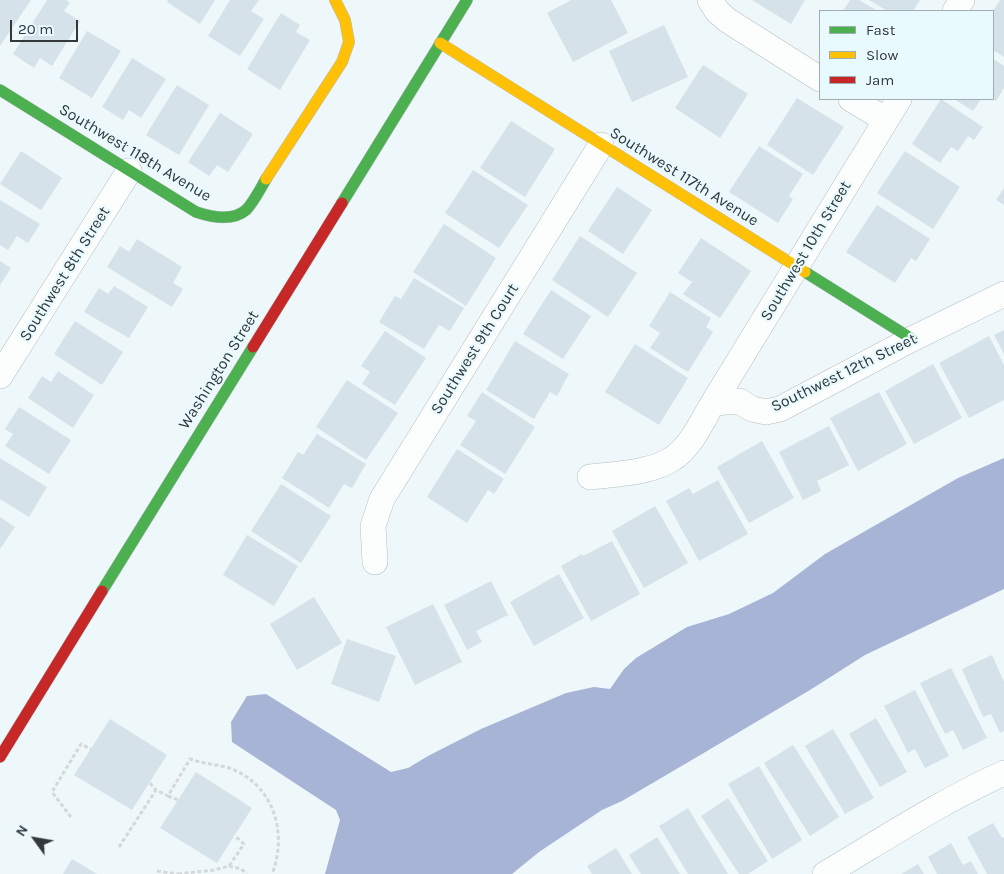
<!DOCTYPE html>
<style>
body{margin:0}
#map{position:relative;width:1004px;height:874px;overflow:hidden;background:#eef7fa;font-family:Karla,sans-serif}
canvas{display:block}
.legend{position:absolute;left:819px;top:10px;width:175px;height:90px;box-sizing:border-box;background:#e9faff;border:1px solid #a0adb1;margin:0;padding:6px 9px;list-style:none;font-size:15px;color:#33393b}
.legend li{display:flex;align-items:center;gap:10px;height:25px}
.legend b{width:25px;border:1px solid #a0adb1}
.north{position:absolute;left:10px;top:814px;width:50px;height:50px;-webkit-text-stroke:4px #e9faff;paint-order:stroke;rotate:302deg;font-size:14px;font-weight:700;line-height:20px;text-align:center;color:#33393b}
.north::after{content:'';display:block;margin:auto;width:18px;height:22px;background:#33393b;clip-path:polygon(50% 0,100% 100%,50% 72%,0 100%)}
.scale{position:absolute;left:10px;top:20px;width:68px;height:22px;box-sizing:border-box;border:2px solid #33393b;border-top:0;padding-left:6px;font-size:15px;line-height:18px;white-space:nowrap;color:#33393b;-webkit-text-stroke:4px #e9faff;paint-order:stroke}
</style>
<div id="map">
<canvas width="1004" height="874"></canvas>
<ul class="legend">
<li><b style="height:6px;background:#4caf50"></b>Fast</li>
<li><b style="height:6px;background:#ffc107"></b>Slow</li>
<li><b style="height:6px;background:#c62828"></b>Jam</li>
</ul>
<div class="north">N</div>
<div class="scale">20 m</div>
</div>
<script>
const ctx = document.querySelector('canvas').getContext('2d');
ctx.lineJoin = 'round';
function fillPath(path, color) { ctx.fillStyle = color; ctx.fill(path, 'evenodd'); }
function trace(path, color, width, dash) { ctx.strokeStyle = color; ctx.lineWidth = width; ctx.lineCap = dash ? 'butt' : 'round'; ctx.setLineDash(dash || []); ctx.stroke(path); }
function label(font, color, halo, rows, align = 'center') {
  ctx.font = font + ' Karla,sans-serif'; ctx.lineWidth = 4.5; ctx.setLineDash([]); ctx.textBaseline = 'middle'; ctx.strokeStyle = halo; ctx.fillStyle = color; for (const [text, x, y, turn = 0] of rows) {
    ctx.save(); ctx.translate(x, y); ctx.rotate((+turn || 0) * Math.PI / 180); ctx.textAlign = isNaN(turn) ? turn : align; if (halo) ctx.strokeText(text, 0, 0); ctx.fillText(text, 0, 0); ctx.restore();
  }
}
const water = new Path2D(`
 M1004,458V589L865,655L810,690L702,754L622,801L602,810L539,852L512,874H325L340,820L336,810L232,742L231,722L247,696L266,694L391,772L408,768L428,756L481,729L566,693L594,687L610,689L624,669L636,658L687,627L729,614L773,593L825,554L958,478Z`);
const building = new Path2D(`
 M0,0H31L0,46Z
 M47,0H66L70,3L64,11L80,21L52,66L40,58L34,68L13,54Z
 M168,0H215L200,24L167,2Z
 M230,0H259L251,11L264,19L240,56L208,36Z
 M571,0H611L628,33L573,62L547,13Z
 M752,0H805L791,24Z
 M850,0H859L878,11H843Z
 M869,0H920L913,11H887Z
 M1000,0H1004V57L993,50V11Z
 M281,13L300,25L296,32L310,40L280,90L247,69Z
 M664,25L688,77L632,102L609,51Z
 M87,31L121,51L92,98L59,78Z
 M132,58L166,79L141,118L129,110L123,120L102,107Z
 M993,59L1004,66V88L996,101L993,99Z
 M703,65L748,94L720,138L675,108Z
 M177,85L209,105L179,155L146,135Z
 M797,98L844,127L813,175L767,145Z
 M941,99L983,127L974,140L968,136L958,151L951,147L940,163L912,144Z
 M954,99H981L973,111Z
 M220,113L253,134L228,172L217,165L209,176L188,162Z
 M511,121L555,149L525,197L480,168Z
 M759,146L803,174L789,196L793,199L778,223L729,192Z
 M21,151L62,178L41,210L0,184Z
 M905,151L960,187L933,229L877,193Z
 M473,170L528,205L499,248L445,213Z
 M617,187L652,210L623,254L588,231Z
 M1004,188V205L996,200Z
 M0,200L40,224L28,243L17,236L8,250L0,245Z
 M877,205L930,239L916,261L911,258L895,283L846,252Z
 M444,224L496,258L466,306L413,272Z
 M580,236L637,273L608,317L552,280Z
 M701,238L751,271L720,318L683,294L692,282L678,273Z
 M137,239L182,267L173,283L183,289L172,307L107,267L120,246L129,252Z
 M0,261L11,268L0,285Z
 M414,278L464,308L450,331L439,325L424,349L379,322L395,296L401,299Z
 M114,286L148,307L129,338L84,312L99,288L108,294Z
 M551,290L591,316L563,359L523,334Z
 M670,292L711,318L706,327L713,332L688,372L650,348L660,333L649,326Z
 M75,321L123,352L102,385L54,354Z
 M1004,330V354L994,335Z
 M385,331L426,358L395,405L362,384L370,372L361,366Z
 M989,336L1004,365V400L969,418L939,363Z
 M515,341L569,374L557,396L550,392L534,419L486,390Z
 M635,344L688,378L659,425L605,392Z
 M933,364L962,418L914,444L885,391Z
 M58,371L94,395L73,428L28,398L42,376L51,382Z
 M347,380L398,413L366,460L316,427Z
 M482,392L535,427L505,474L460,445L476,421L467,416Z
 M879,392L907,444L858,471L830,418Z
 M19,407L71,440L49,474L5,446L13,434L5,429Z
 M829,426L849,465L817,481L821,491L803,500L779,452Z
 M317,434L366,464L352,488L344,484L329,508L282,478L298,452L303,455Z
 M762,441L794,498L749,523L717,467Z
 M457,449L504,479L494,494L488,490L467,523L427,497Z
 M0,458L47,487L29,517L0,499Z
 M718,480L748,534L699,561L666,501L689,488L693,494Z
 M281,484L331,516L301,563L251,531Z
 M655,506L688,563L644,588L612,531Z
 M0,517L15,527L0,549Z
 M247,535L298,566L274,606L223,575Z
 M612,541L640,594L591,621L561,566L582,554L583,556Z
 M559,574L584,618L534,646L510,602Z
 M491,581L508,615L476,631L482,642L467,650L444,605Z
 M314,597L342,643L297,670L270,624Z
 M433,604L462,662L415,685L386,627Z
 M347,639L396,656L379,702L331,684Z
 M992,655L1004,682V731L1000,733L991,714L983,717L962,669Z
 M951,668L987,738L963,750L953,730L945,734L920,683Z
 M915,690L949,756L925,768L915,749L908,753L884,706Z
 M876,718L907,772L880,787L849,734Z
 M110,719L167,755L132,810L74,775Z
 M833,729L874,798L845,814L805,746Z
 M793,745L839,817L810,836L764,763Z
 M759,766L802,840L772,859L728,784Z
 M196,772L252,808L217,863L160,828Z
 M728,798L768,861L748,874H739L701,816Z
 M688,808L728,874H688L659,826Z
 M993,823L1002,838L1004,837V874H987L967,837Z
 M657,837L680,874H641L629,855Z
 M951,843L963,865L971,861L978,874H937L928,857Z
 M616,848L632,874H592L587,866Z
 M72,859L97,874H63Z
 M918,864L924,874H901Z`);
const path = new Path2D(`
 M150,783L156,790
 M168,796L178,800
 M71,817L52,792L81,744L91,749
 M119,847L156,790L168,796L190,759C203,764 218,764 232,769C274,786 288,834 272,874
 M229,866L241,869L247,874
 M157,871L178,874
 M178,874L214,870L229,866L244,844L235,836`);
const street = new Path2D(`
 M710,0L717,11L727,20L820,79
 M955,11L962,0
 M851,99L886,120
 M0,376L129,171
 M713,403L899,99
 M590,477C614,474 651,473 672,459C691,447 702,421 713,403L739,401L752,409L766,412L780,409L912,339L1004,294
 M375,562L373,526L382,499L601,145
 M825,874C884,839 942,801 1004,773`);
const fast = new Path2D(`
 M0,90L196,212C211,217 232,222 246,210C253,203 261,188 266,179
 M342,203L467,0
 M805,272L912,339
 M102,591L253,347`);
const slow = new Path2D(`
 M440,43L805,272
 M266,179L342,62L349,42L345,20L335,0`);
const jam = new Path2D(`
 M253,347L342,203
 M0,757L102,591`);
const streetNames = [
 ["Southwest 118th Avenue",135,153,31],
 ["Southwest 117th Avenue",684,177,32],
 ["Southwest 10th Street",806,251,-59],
 ["Southwest 8th Street",65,274,-58],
 ["Southwest 9th Court",475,349,-58],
 ["Washington Street",219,370,-58],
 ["Southwest 12th Street",844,373,-26]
];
fillPath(water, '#a8b4d6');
fillPath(building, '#d5e2ea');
trace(street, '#b6bdc0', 26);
trace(fast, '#b6bdc0', 12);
trace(slow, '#b6bdc0', 12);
trace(jam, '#b6bdc0', 12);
trace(path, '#d5d8d8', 3, [4, 2.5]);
trace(street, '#fcfefe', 25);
trace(fast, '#4caf50', 11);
trace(slow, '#ffc107', 11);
trace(jam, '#c62828', 11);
label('16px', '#33393b', '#e9faff', streetNames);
</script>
